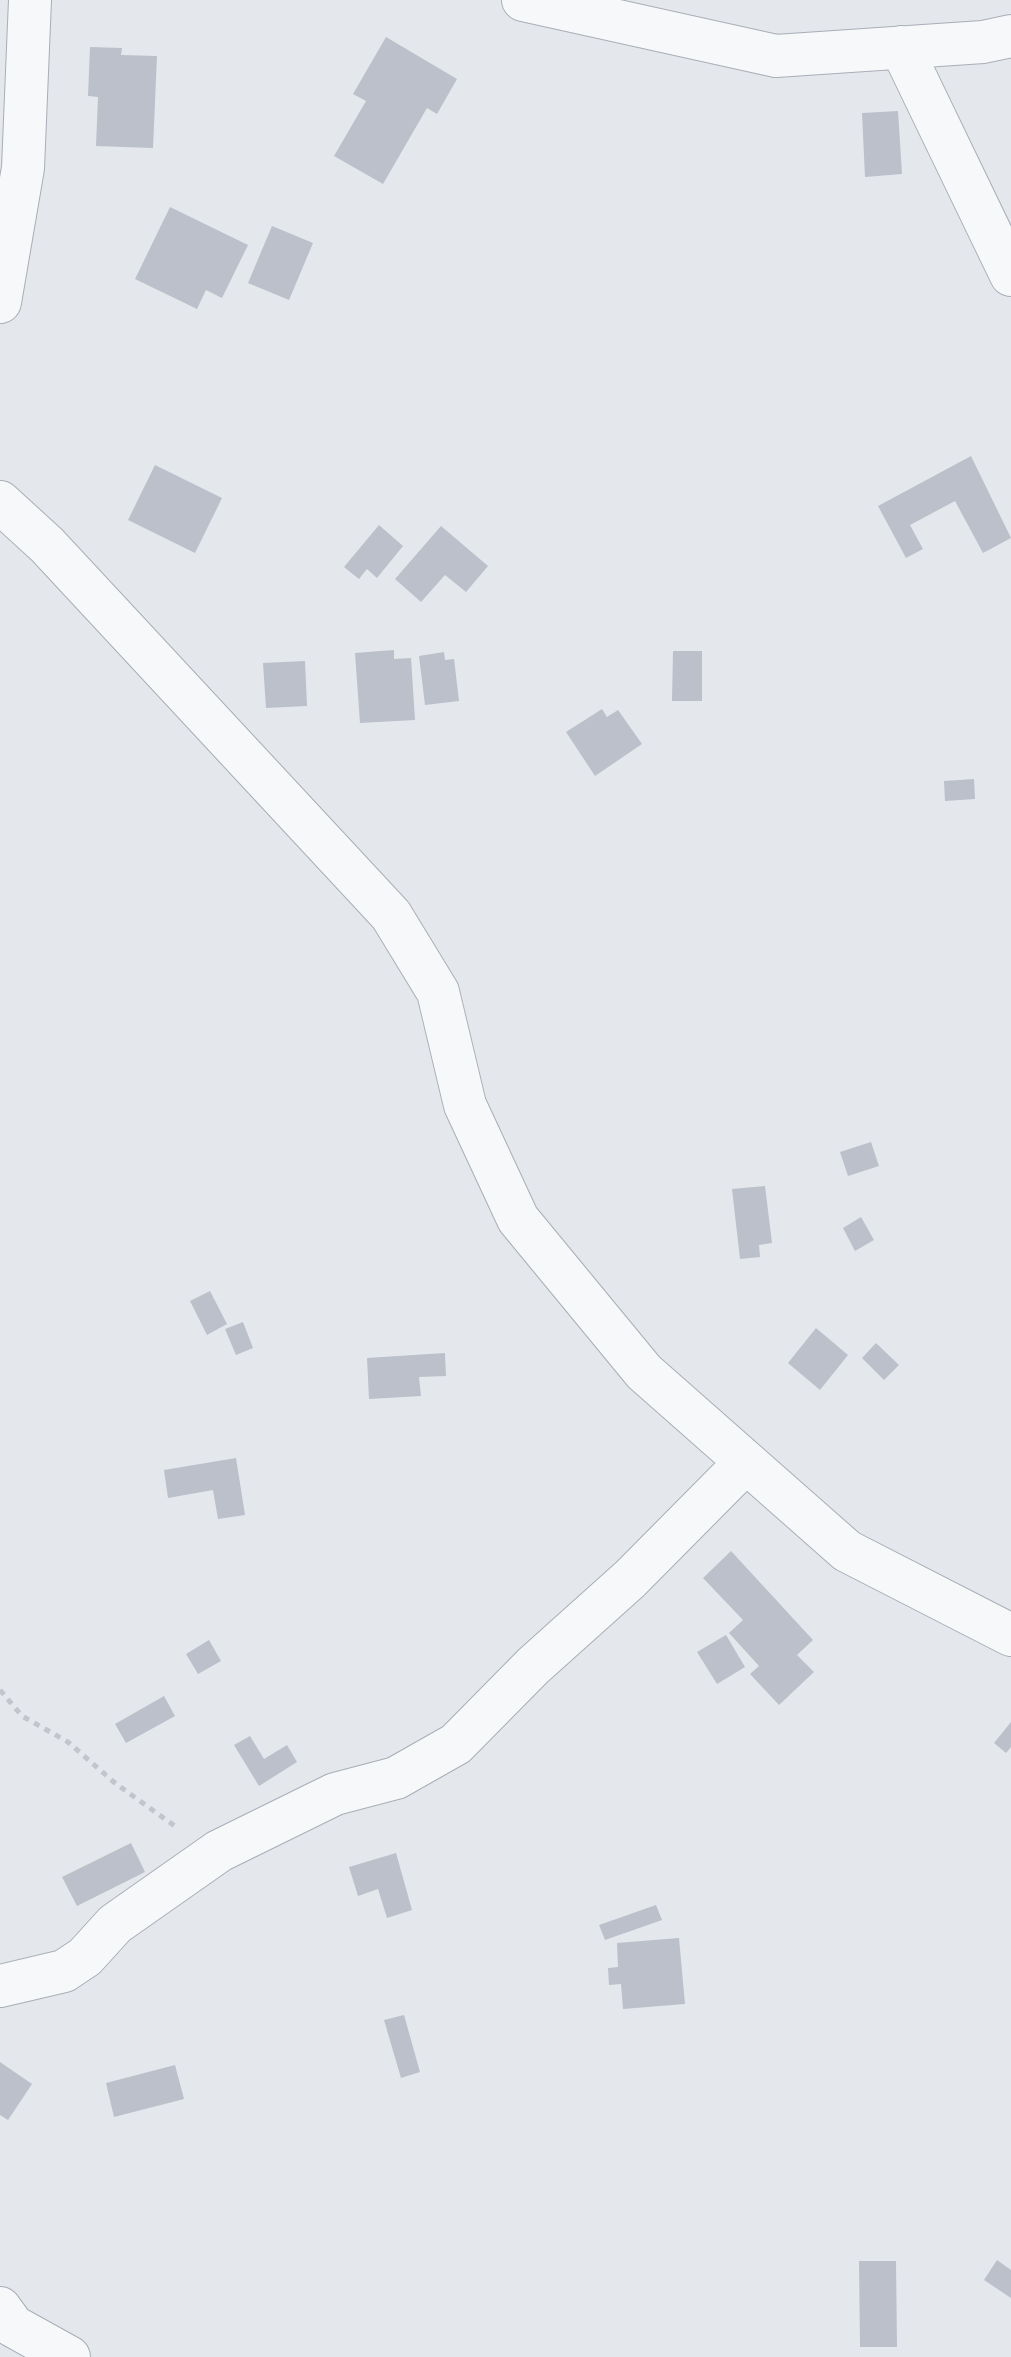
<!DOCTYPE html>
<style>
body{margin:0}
canvas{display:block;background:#e4e7ec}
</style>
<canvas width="1011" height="2357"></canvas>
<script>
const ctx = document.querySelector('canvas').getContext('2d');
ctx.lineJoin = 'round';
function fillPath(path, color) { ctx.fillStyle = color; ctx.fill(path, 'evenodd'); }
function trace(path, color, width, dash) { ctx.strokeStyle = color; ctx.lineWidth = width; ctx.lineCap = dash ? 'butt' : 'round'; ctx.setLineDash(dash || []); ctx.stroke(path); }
const building = new Path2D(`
 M386,37L457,79L437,114L427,108L383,184L334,156L366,101L353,94Z
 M90,47L122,48L121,55L157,56L153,148L96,146L98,97L88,96Z
 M898,111L902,174L865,177L862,113Z
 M170,207L248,245L222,298L206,290L197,309L135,279Z
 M272,226L313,243L289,300L248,283Z
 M971,456L1011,538L983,553L955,501L910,525L923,549L906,558L878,506Z
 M155,465L222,498L195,553L128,520Z
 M379,525L403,546L377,578L367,569L359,579L344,567Z
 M441,526L488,566L466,592L445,575L421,602L395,579Z
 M394,650V659L411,658L415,720L360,723L355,653Z
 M673,651H702V701H672Z
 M444,652L445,660L454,659L459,701L425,705L419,656Z
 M305,661L307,706L266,708L263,663Z
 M602,709L607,717L618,710L642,744L595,776L566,732Z
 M974,779L975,799L945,801L944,781Z
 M871,1142L879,1166L848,1176L840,1152Z
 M765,1186L772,1243L759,1245L760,1257L740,1259L732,1189Z
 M861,1217L874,1240L855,1251L843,1228Z
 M210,1291L227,1324L207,1335L190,1301Z
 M243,1322L253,1348L236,1355L225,1329Z
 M816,1328L848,1355L820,1390L788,1363Z
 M876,1343L899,1365L884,1380L862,1358Z
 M445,1353L446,1376L419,1377L421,1396L369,1399L367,1358Z
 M236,1458L245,1515L218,1519L213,1490L168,1498L164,1470Z
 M731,1551L813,1640L797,1655L814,1672L779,1705L750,1674L759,1666L729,1633L743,1620L703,1578Z
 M726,1635L745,1667L717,1684L697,1652Z
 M209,1640L221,1661L198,1674L186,1654Z
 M164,1696L175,1716L126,1743L115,1724Z
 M1011,1722V1747L1006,1753L994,1743Z
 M250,1736L264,1759L287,1745L297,1762L259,1786L234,1745Z
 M131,1843L145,1872L77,1906L62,1877Z
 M396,1853L412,1910L387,1918L378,1889L358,1896L349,1867Z
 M656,1905L662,1920L605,1940L599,1925Z
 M679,1938L685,2004L623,2009L621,1984L609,1985L608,1968L618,1967L617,1943Z
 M404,2015L420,2072L401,2078L384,2020Z
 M0,2062L32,2084L8,2120L0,2115Z
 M175,2065L184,2099L114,2117L106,2083Z
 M997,2260L1011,2270V2298L984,2280Z
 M859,2261H896L897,2347H860Z`);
const path = new Path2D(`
 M0,1690L22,1716L68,1742L115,1783L179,1829`);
const minor = new Path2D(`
 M523,0L776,56L983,42L1011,36
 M901,47L1011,275
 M0,302L23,168L30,0
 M0,502L47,545L391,915L438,992L465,1105L518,1219L644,1372L847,1551L1011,1635
 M0,1986L64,1971L85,1957L115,1924L219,1851L335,1794L396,1778L456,1744L533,1666L630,1579L746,1462
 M0,2308L13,2326L69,2357`);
fillPath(building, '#bbc0ca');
trace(minor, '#a9aeb7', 44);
trace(path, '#c2c5cb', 5, [6, 6]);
trace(minor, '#f7f8fa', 42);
</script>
